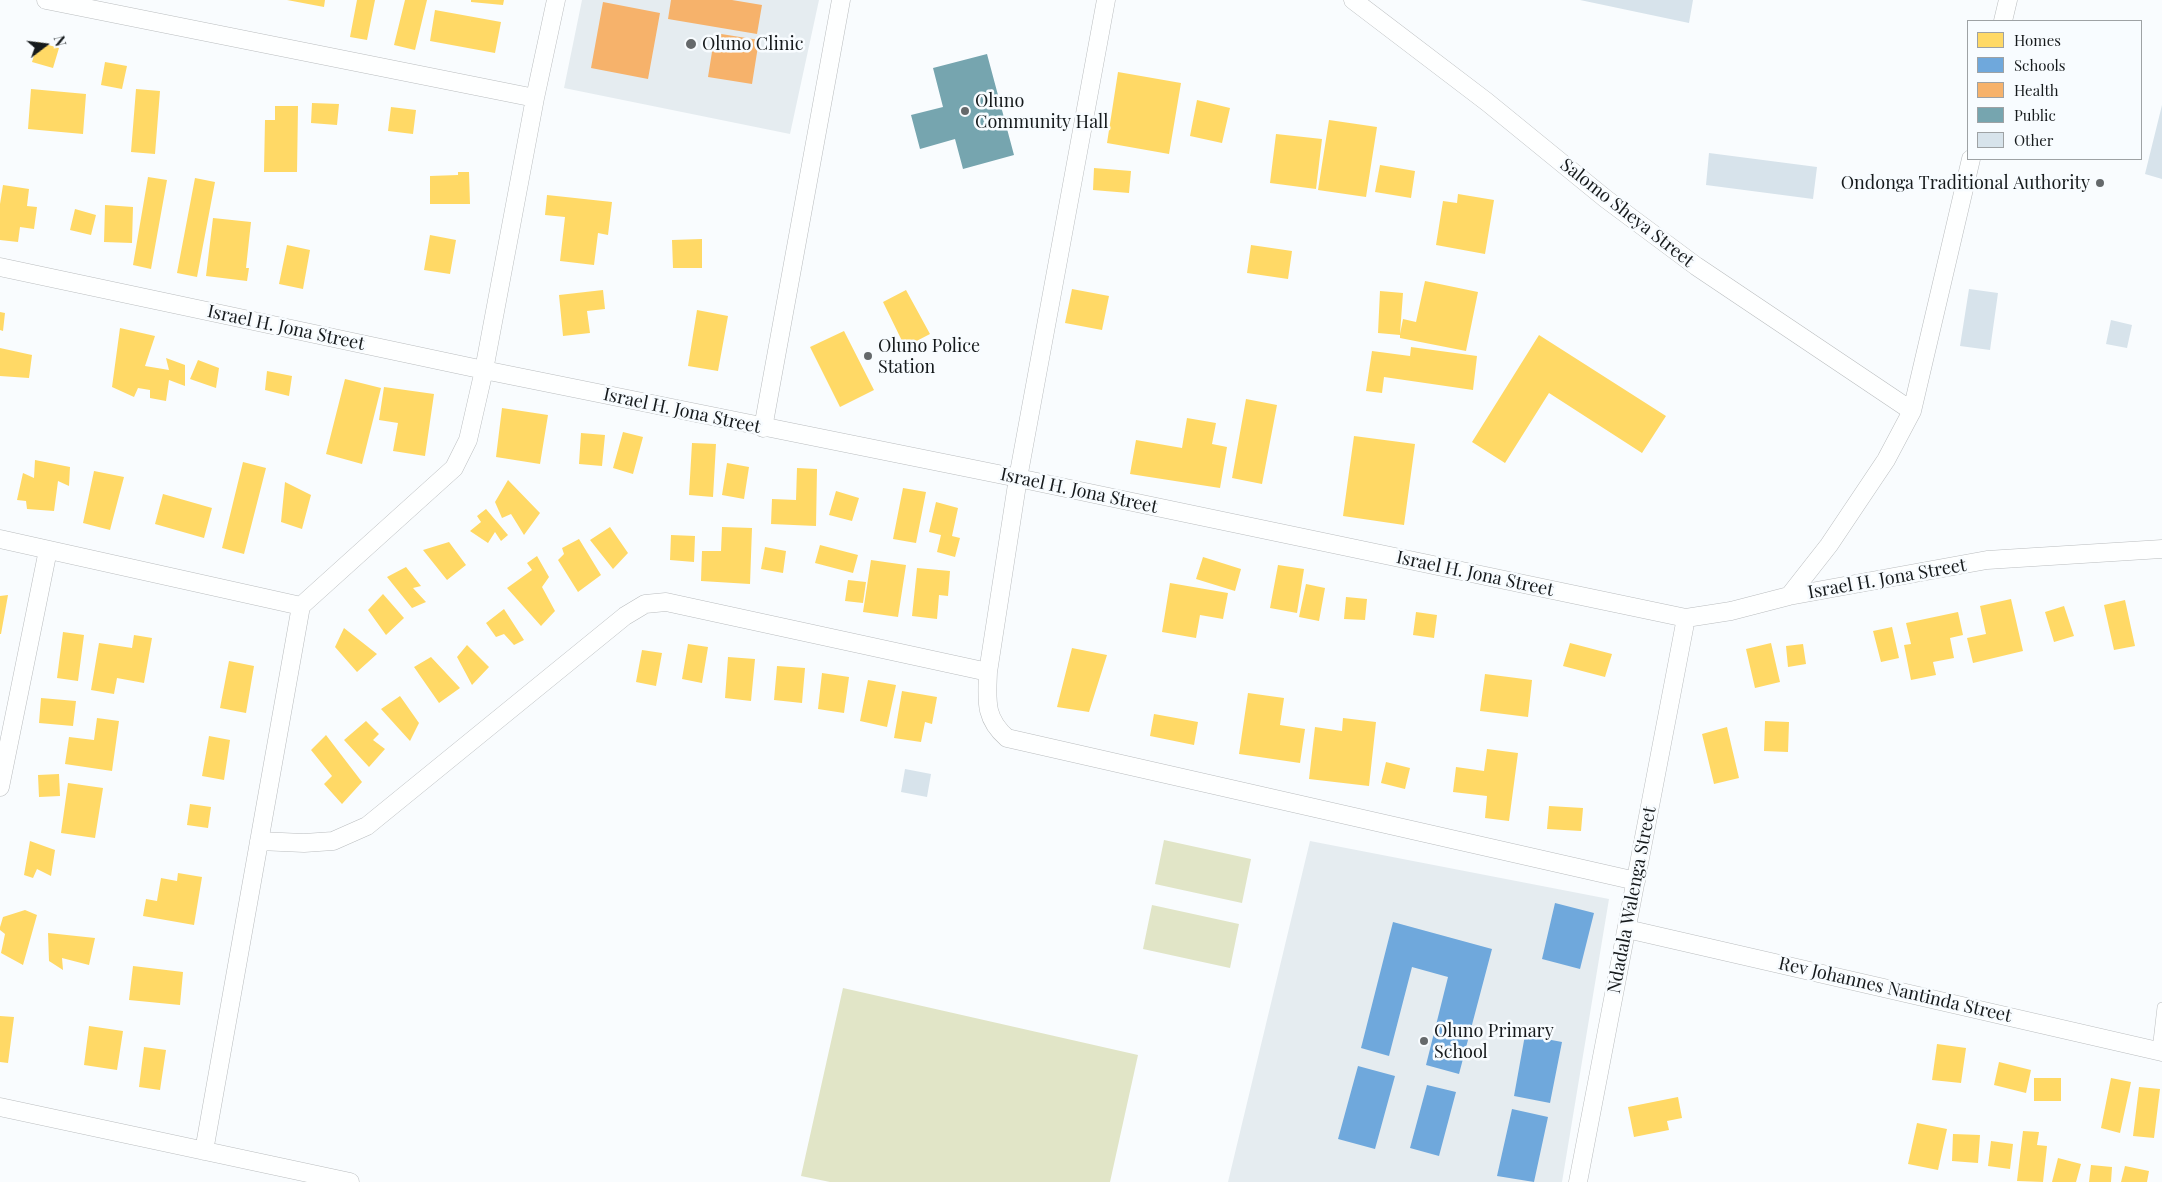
<!DOCTYPE html>
<style>
body{margin:0}
#map{position:relative;width:2162px;height:1182px;overflow:hidden;background:#f9fcfe;font-family:"Playfair Display",serif}
canvas{display:block}
.legend{position:absolute;left:1967px;top:20px;width:175px;height:140px;box-sizing:border-box;background:#f8fcff;border:1px solid #9ea2a4;margin:0;padding:6px 9px;list-style:none;font-size:15px;color:#161a1c}
.legend li{display:flex;align-items:center;gap:10px;height:25px}
.legend b{width:25px;border:1px solid #9ea2a4}
.north{position:absolute;left:20px;top:20px;width:50px;height:50px;-webkit-text-stroke:4px #f8fcff;paint-order:stroke;rotate:75deg;font-size:14px;font-weight:700;line-height:20px;text-align:center;color:#161a1c}
.north::after{content:'';display:block;margin:auto;width:18px;height:22px;background:#161a1c;clip-path:polygon(50% 0,100% 100%,50% 72%,0 100%)}
</style>
<div id="map">
<canvas width="2162" height="1182"></canvas>
<ul class="legend">
<li><b style="height:14px;background:#ffd966"></b>Homes</li>
<li><b style="height:14px;background:#6fa8dc"></b>Schools</li>
<li><b style="height:14px;background:#f6b26b"></b>Health</li>
<li><b style="height:14px;background:#76a5af"></b>Public</li>
<li><b style="height:14px;background:#d7e3eb"></b>Other</li>
</ul>
<div class="north">N</div>
</div>
<script>
const ctx = document.querySelector('canvas').getContext('2d');
ctx.lineJoin = 'round';
function fillPath(path, color) { ctx.fillStyle = color; ctx.fill(path, 'evenodd'); }
function trace(path, color, width, dash) { ctx.strokeStyle = color; ctx.lineWidth = width; ctx.lineCap = dash ? 'butt' : 'round'; ctx.setLineDash(dash || []); ctx.stroke(path); }
function label(font, color, halo, rows, align = 'center') {
  ctx.font = font + ' "Playfair Display",serif'; ctx.lineWidth = 5; ctx.setLineDash([]); ctx.textBaseline = 'middle'; ctx.strokeStyle = halo; ctx.fillStyle = color; for (const [text, x, y, turn = 0] of rows) {
    ctx.save(); ctx.translate(x, y); ctx.rotate((+turn || 0) * Math.PI / 180); ctx.textAlign = isNaN(turn) ? turn : align; if (halo) ctx.strokeText(text, 0, 0); ctx.fillText(text, 0, 0); ctx.restore();
  }
}
const built = new Path2D(`
 M582,0H819L790,134L564,88Z
 M1310,841L1609,899L1562,1182H1228Z`);
const green = new Path2D(`
 M1164,840L1251,859L1242,903L1155,884Z
 M1152,905L1239,924L1230,968L1143,949Z
 M843,988L1138,1055L1110,1182H830L801,1176Z`);
const homes = new Path2D(`
 M287,0H325L324,7Z
 M357,0H375L367,40L350,37Z
 M405,0H427L415,50L394,45Z
 M471,0H504L503,5L471,2Z
 M435,10L501,22L495,53L430,41Z
 M38,42L59,48L53,68L32,62Z
 M105,62L127,66L122,89L101,85Z
 M1118,72L1181,83L1169,154L1107,143Z
 M31,89L86,94L83,134L28,129Z
 M136,89L160,91L155,154L131,152Z
 M1197,100L1230,108L1222,143L1190,136Z
 M312,103L339,104L337,125L311,123Z
 M275,106H298L297,172H264L265,120H275Z
 M391,107L416,110L413,134L388,131Z
 M1329,120L1377,127L1366,197L1318,190Z
 M1276,134L1322,139L1316,189L1270,183Z
 M1380,165L1415,171L1411,198L1375,192Z
 M1094,168L1131,171L1129,193L1093,190Z
 M458,172H469L470,204H430V176L458,175Z
 M148,177L167,180L151,269L133,265Z
 M195,178L215,182L197,277L177,273Z
 M3,185L29,189L27,206L37,207L34,229L20,227L18,242L0,240V204Z
 M1458,194L1494,200L1485,254L1436,245L1443,201L1457,203Z
 M547,195L612,202L608,235L598,233L594,265L560,261L565,217L545,215Z
 M105,205L133,207L132,243L104,242Z
 M75,209L96,215L91,235L70,230Z
 M213,218L251,222L246,268H249L247,281L206,276Z
 M430,235L456,240L450,274L424,270Z
 M702,239V268H673L672,240Z
 M287,245L310,250L303,289L279,284Z
 M1251,245L1292,251L1288,279L1247,273Z
 M1425,281L1478,292L1466,351L1400,338V335L1378,333L1380,291L1403,293L1400,334L1403,319L1416,322Z
 M1072,289L1109,296L1102,330L1065,323Z
 M603,290L605,309L587,311L590,333L563,336L559,295Z
 M906,290L930,334L905,347L883,302Z
 M697,310L728,316L718,371L688,366Z
 M0,312L5,313L3,331L0,330Z
 M120,328L155,336L145,366L169,370L166,358L185,365V386L169,380L166,401L150,398V390L138,388L134,397L112,387Z
 M844,331L874,390L840,407L810,347Z
 M1539,335L1666,416L1642,453L1549,393L1505,463L1472,442Z
 M1411,347L1477,356L1473,390L1384,377L1382,393L1366,391L1372,351L1410,356Z
 M0,348L32,355L29,378L0,376Z
 M198,360L219,368L216,388L190,379Z
 M267,371L292,376L289,396L265,390Z
 M345,379L381,388L362,464L326,454Z
 M384,387L434,394L425,456L393,451L398,423L379,420Z
 M1246,399L1277,405L1262,484L1232,478Z
 M502,408L548,415L540,464L496,457Z
 M1187,418L1216,423L1212,444L1227,447L1220,488L1130,474L1136,440L1182,448Z
 M623,432L643,437L633,474L613,468Z
 M581,433L605,435L602,466L579,464Z
 M1354,436L1415,444L1404,525L1343,516Z
 M692,443L716,444L713,497L689,495Z
 M35,460L70,467L69,486L58,481L54,511L27,509L26,501L17,500L23,473L34,478Z
 M243,462L266,468L244,554L222,548Z
 M727,463L749,467L744,499L722,495Z
 M797,468L817,469L816,526L771,524L772,499L796,500Z
 M94,471L124,477L110,530L83,523Z
 M508,480L540,513L524,535L511,514L502,518L495,502Z
 M285,482L311,495L302,529L281,522Z
 M903,488L926,492L916,543L893,539Z
 M836,491L859,498L852,521L829,515Z
 M163,494L212,508L204,538L155,524Z
 M936,502L958,508L952,536L960,538L955,557L937,552L941,535L929,532Z
 M486,509L508,535L501,541L495,532L488,543L470,531L481,522L477,516Z
 M610,527L628,553L613,569L590,540Z
 M722,527L752,528L750,584L701,581L702,551H721Z
 M671,535L695,536L694,562L670,560Z
 M579,539L601,575L578,592L558,560L564,554L562,548Z
 M449,542L466,565L447,580L423,550Z
 M820,545L858,555L853,573L815,563Z
 M765,547L786,551L783,573L761,569Z
 M537,556L549,577L542,587L555,611L541,626L507,588L532,570L527,563Z
 M1203,557L1241,569L1235,591L1196,579Z
 M871,560L906,565L898,617L863,612Z
 M1278,565L1304,569L1297,613L1270,608Z
 M406,567L421,586L413,588L426,602L412,608L387,577Z
 M917,568L950,571L948,596L939,595L937,619L912,616Z
 M848,580L866,582L863,603L845,601Z
 M1170,583L1228,593L1223,619L1200,615L1196,638L1162,632Z
 M1306,584L1325,588L1319,621L1299,617Z
 M383,594L404,618L386,635L368,610Z
 M8,595L1,634H0V596Z
 M1346,597L1367,599L1365,620L1344,619Z
 M2011,599L2023,651L1973,663L1967,638L1986,634L1980,606Z
 M2125,600L2135,646L2114,650L2104,605Z
 M2064,606L2074,636L2054,642L2045,612Z
 M504,609L524,640L514,645L504,634L496,637L486,623Z
 M1416,612L1437,615L1434,638L1413,635Z
 M1958,612L1963,635L1950,638L1954,658L1933,662L1936,675L1911,680L1904,645L1911,644L1906,623Z
 M1892,627L1899,658L1881,662L1873,631Z
 M344,628L377,654L357,672L335,647Z
 M63,632L84,635L78,681L57,678Z
 M134,635L152,638L144,683L117,678L114,694L91,690L99,643L132,648Z
 M1570,643L1612,654L1605,677L1563,666Z
 M1771,643L1780,682L1755,688L1746,649Z
 M688,644L708,647L702,683L682,679Z
 M1803,644L1806,664L1788,667L1786,646Z
 M467,645L489,667L472,685L457,657Z
 M1072,648L1107,655L1089,712L1057,707Z
 M642,650L662,653L656,686L636,682Z
 M431,657L460,688L439,703L414,667Z
 M728,657L755,659L751,701L725,698Z
 M229,661L254,666L246,713L220,708Z
 M777,666L805,668L802,703L774,700Z
 M822,673L849,677L844,713L818,709Z
 M1485,674L1532,680L1528,717L1480,711Z
 M868,680L896,685L887,727L860,721Z
 M902,691L937,697L932,724L925,722L921,742L894,738Z
 M1248,693L1284,698L1280,725L1305,729L1300,763L1239,754Z
 M400,696L419,723L410,741L381,709Z
 M41,698L76,701L73,726L39,723Z
 M1154,714L1198,722L1194,745L1150,736Z
 M97,718L119,721L112,771L65,764L69,737L94,740Z
 M1343,718L1376,722L1369,786L1309,779L1315,727L1342,731Z
 M366,721L379,734L373,740L385,749L369,767L344,740Z
 M1765,721L1789,722L1788,752L1764,751Z
 M1727,727L1739,778L1714,784L1702,734Z
 M326,735L362,782L342,804L324,784L332,776L311,750Z
 M209,736L230,740L224,780L202,776Z
 M1487,749L1518,753L1509,821L1485,818L1487,796L1453,792L1456,767L1484,771Z
 M1386,762L1410,768L1405,789L1381,783Z
 M59,774L60,796L39,797L38,775Z
 M68,783L103,788L95,838L61,833Z
 M190,804L211,807L208,828L187,825Z
 M1549,806L1583,808L1581,831L1547,829Z
 M30,841L55,850L51,876L37,869L33,878L24,875Z
 M178,873L202,877L194,925L143,916L146,899L157,901L161,878L177,881Z
 M25,910L37,915L23,965L1,953L5,934L0,930V927L3,917Z
 M48,933L95,938L89,965L62,958L63,970L49,961Z
 M133,966L183,972L180,1005L129,1000Z
 M0,1016L14,1017L8,1063L0,1062Z
 M89,1026L123,1031L117,1070L84,1065Z
 M1937,1044L1966,1048L1961,1083L1932,1080Z
 M144,1047L166,1050L160,1090L139,1087Z
 M1999,1062L2031,1070L2026,1093L1994,1085Z
 M2034,1078H2061V1101H2034Z
 M2111,1078L2131,1082L2120,1133L2101,1128Z
 M2139,1087L2160,1089L2154,1138L2133,1136Z
 M1678,1097L1682,1118L1667,1121L1669,1130L1634,1137L1628,1107Z
 M1917,1123L1947,1129L1938,1170L1908,1164Z
 M2023,1131L2039,1132L2037,1145L2047,1146L2043,1182L2017,1181Z
 M1953,1134L1980,1135L1978,1163L1952,1161Z
 M1991,1141L2013,1144L2010,1169L1988,1166Z
 M2058,1158L2081,1164L2076,1182H2052Z
 M2091,1165L2112,1167L2111,1182H2089Z
 M2125,1166L2149,1171L2147,1182H2121Z`);
const schools = new Path2D(`
 M1555,903L1594,913L1580,969L1542,959Z
 M1393,922L1492,949L1459,1074L1426,1065L1448,977L1412,967L1389,1056L1361,1048Z
 M1525,1035L1562,1042L1550,1103L1514,1096Z
 M1358,1066L1395,1076L1375,1149L1338,1139Z
 M1427,1085L1456,1092L1439,1156L1410,1148Z
 M1512,1109L1548,1117L1534,1182L1497,1176Z`);
const health = new Path2D(`
 M671,0H732L762,5L757,34L668,19Z
 M603,2L660,13L648,79L591,68Z
 M715,33L759,40L752,84L708,77Z`);
const public = new Path2D(`
 M987,54L1014,155L963,169L955,139L920,149L911,115L943,107L933,68Z`);
const building = new Path2D(`
 M1580,0H1693L1689,23Z
 M2162,105V179L2145,174Z
 M1709,153L1817,167L1813,199L1706,185Z
 M1969,289L1998,293L1990,350L1960,346Z
 M2111,320L2132,325L2127,348L2106,344Z
 M905,769L931,774L927,797L901,792Z`);
const lane = new Path2D(`
 M2157,1050L2162,1007`);
const street = new Path2D(`
 M46,0L535,98
 M1353,0L1487,102L1606,199L1696,266L1912,411
 M2003,21L2008,0
 M0,267L484,370L1018,478L1686,618L1731,611L1789,596L1987,560L2162,549
 M763,428L841,0
 M0,539L301,606
 M1789,596L1829,545L1886,460L1912,411L1971,159
 M988,672C987,700 984,718 1007,738L1636,881
 M0,787L48,550
 M259,841L304,843L333,841L367,826L625,616L645,604L666,602L988,672L1018,478L1106,0
 M1627,929L2162,1052
 M0,1107L350,1182
 M204,1151L301,606L454,468L468,440L484,370L535,98L556,0
 M1578,1182L1686,618`);
const markers = [
 [691,44,6,"#65696b"],
 [965,111,5,"#65696b"],
 [2100,183,5,"#65696b"],
 [868,356,5,"#65696b"],
 [1424,1041,5,"#65696b"]
];
const poiNames = [
 ["Oluno Clinic",702,44],
 ["Oluno",975,101],
 ["Community Hall",975,122],
 ["Ondonga Traditional Authority",2090,183,"right"],
 ["Oluno Police",878,346],
 ["Station",878,367],
 ["Oluno Primary",1434,1031],
 ["School",1434,1052]
];
const streetNames = [
 ["Salomo Sheya Street",1627,213,38],
 ["Israel H. Jona Street",286,328,12],
 ["Israel H. Jona Street",682,411,12],
 ["Israel H. Jona Street",1079,491,12],
 ["Israel H. Jona Street",1475,574,12],
 ["Israel H. Jona Street",1887,579,-10],
 ["Ndadala Walenga Street",1632,900,-79],
 ["Rev Johannes Nantinda Street",1895,990,13]
];
fillPath(built, '#e5ecf0');
fillPath(green, '#e1e5c7');
fillPath(homes, '#ffd966');
fillPath(schools, '#6fa8dc');
fillPath(health, '#f6b26b');
fillPath(public, '#76a5af');
fillPath(building, '#d7e3eb');
trace(lane, '#babdbf', 10);
trace(street, '#babdbf', 19);
trace(lane, '#feffff', 9);
trace(street, '#feffff', 18);
for (const [x, y, r, color] of markers) { const dot = new Path2D(); dot.arc(x, y, r, 0, 2 * Math.PI); ctx.fillStyle = color; ctx.fill(dot); trace(dot, '#f8fcff', 2); }
label('18px', '#161a1c', '#f8fcff', poiNames, 'left');
label('18px', '#161a1c', '#f8fcff', streetNames);
</script>
